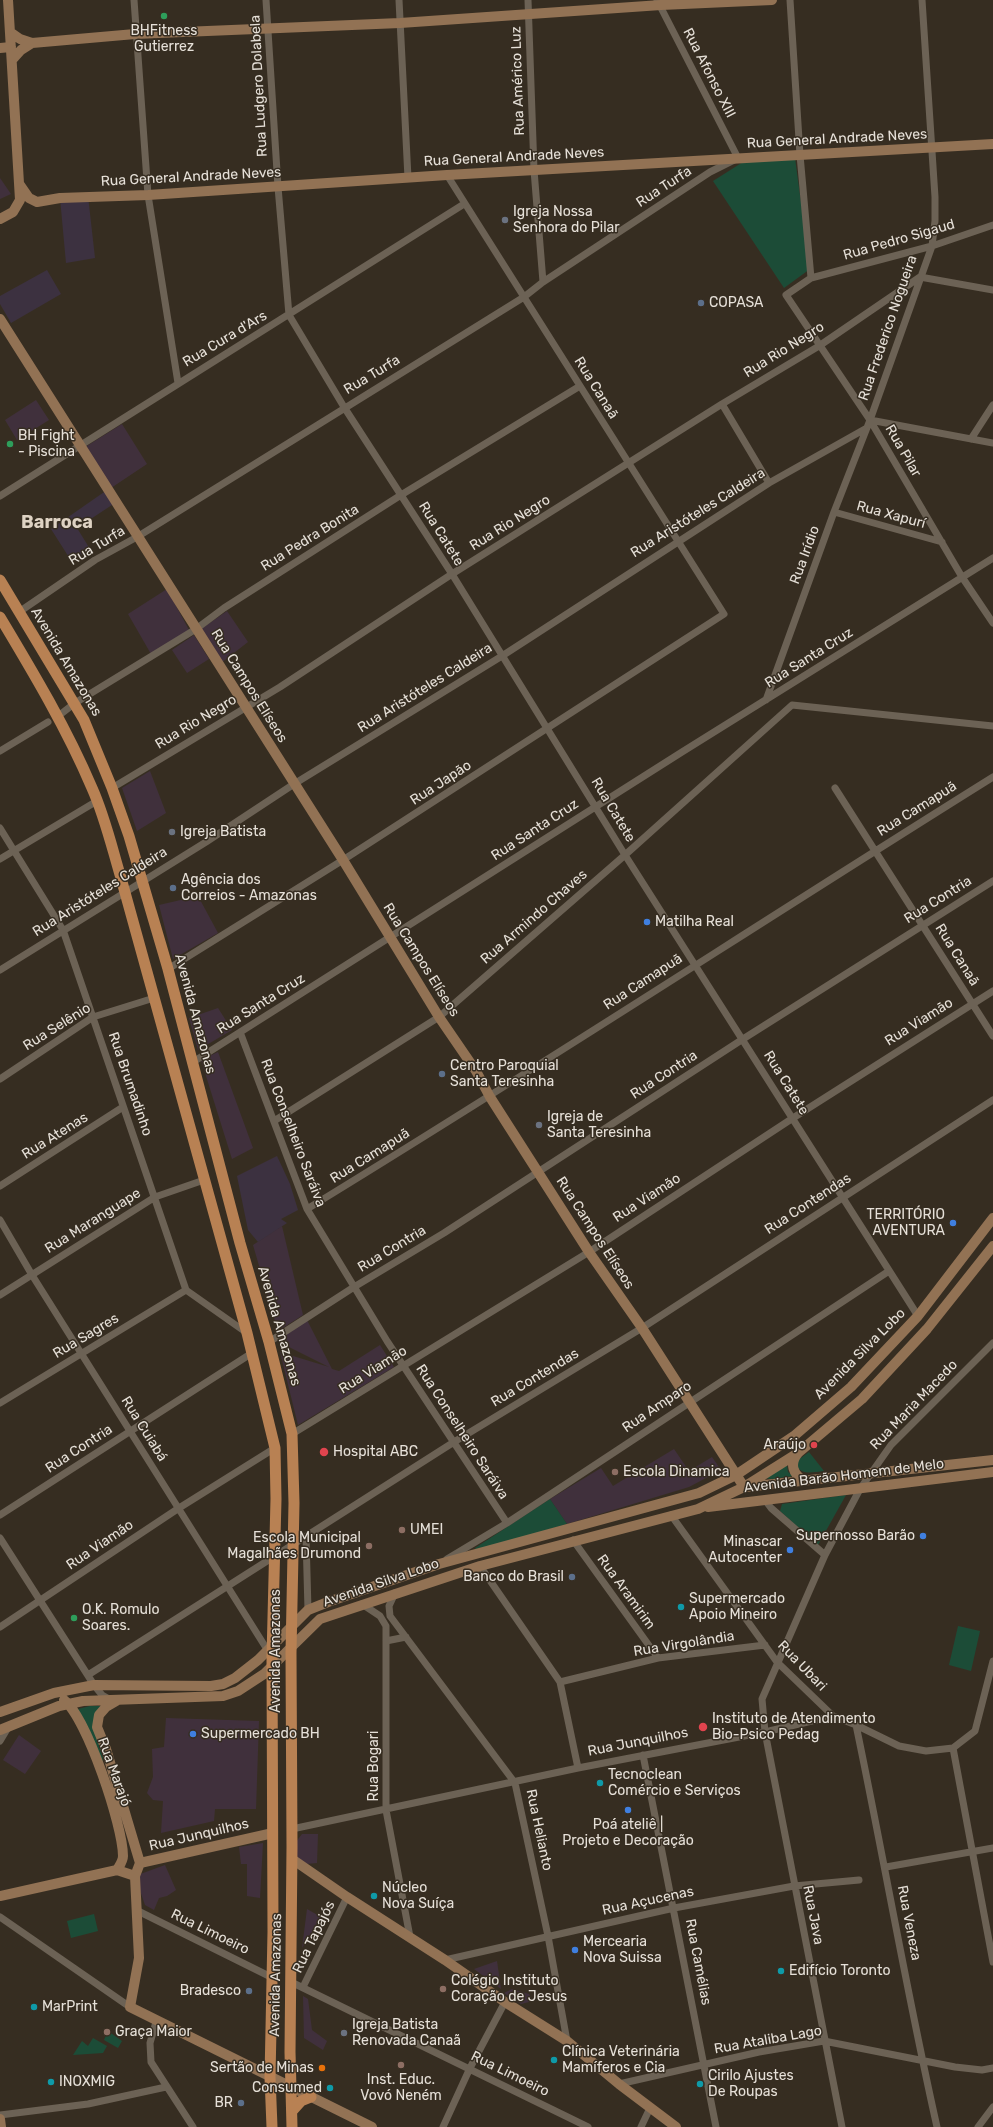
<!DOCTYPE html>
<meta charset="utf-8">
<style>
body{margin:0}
canvas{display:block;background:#362d21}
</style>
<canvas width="993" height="2127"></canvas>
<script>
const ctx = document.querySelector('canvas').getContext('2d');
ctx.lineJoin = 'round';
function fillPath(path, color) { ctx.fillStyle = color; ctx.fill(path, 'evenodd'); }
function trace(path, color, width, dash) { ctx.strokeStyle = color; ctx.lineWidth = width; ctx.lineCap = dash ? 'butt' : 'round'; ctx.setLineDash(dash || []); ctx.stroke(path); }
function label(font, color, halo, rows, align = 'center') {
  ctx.font = font + ' Rubik,sans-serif'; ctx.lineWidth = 3; ctx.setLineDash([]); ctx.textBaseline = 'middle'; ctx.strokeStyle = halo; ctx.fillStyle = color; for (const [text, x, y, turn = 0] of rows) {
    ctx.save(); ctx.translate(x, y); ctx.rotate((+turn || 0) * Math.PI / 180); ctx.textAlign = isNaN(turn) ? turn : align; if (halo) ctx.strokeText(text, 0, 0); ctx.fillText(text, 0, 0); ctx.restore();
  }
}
const commercial = new Path2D(`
 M0,178L11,194L0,199Z
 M36,400L49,420L17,440L5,420Z
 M122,424L147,464L108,490L82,449Z
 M167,589L189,630L151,654L128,614Z
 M227,611L248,642L221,663L201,629Z
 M194,635L209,659L187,673L172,650Z
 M150,771L166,813L137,831L122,788Z
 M198,896L218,933L173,959L159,905Z
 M218,1008L232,1030L198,1050L189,1018Z
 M218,1052L253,1148L232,1159L201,1060Z
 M282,1226L303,1315L278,1331L253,1245Z
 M307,1320L332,1369L339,1371L380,1345L394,1367L298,1425L280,1352L329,1367L277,1341Z
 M674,1449L689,1471L712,1457L721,1470L689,1487L567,1524L550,1499L601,1468L613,1486Z
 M166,1718L259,1721L256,1809H215L214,1821L161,1833L163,1801L153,1800L147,1793L153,1777L152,1749L164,1747Z
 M19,1735L41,1751L25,1774L3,1760Z
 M302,1834H318L317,1863L306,1864L298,1859L292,1847Z
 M263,1843L260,1898L247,1896V1864H241L239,1847Z
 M165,1865L176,1890L167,1896L159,1898L154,1910L145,1905L135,1876Z
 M307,1909L321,1917L302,1948Z
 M497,1961L501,1989L474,1969Z
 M512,1989L529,1994L533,2001L521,2004L504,1993Z
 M303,1996L308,1999L312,2030L327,2041L323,2050L304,2038Z`);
const industrial = new Path2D(`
 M88,196L95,258L66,263L60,198Z
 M47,270L61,294L11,323L0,304V296Z
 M107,490L115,503L77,528L90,549L72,562L51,529Z
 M277,1156L290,1184L298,1210L281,1219L287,1223L258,1242L248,1230L237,1176Z`);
const green = new Path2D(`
 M795,158L810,269L784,288L713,181L743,162Z
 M809,1452L824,1471C813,1472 802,1476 796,1465L798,1460Z
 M787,1465L788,1472L793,1476L772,1479L764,1478Z
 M846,1495L818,1545L780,1511L782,1504Z
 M550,1499L567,1524L476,1551L475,1548Z
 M958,1626L980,1631L971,1671L949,1665Z
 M90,1706H101L103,1764L78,1709Z
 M94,1914L98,1931L71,1938L67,1921Z
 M108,2031L122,2041L118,2048L104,2040Z
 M93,2038L107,2046L103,2053L73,2055L82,2041L88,2046Z`);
const street = new Path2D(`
 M134,0L148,195L178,383
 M266,0L278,187L289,315L344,407L452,574L625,855L918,1316
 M399,0L408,178
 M528,0L534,170L543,282
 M790,0L800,155L811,278L786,295L870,420L962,577L993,623
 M811,278L932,246L993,225
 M722,404L769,483
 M870,420L993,443
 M971,439L993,405
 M0,496L464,204
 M834,512L942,542
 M19,612L95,560L137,537L524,297L543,282L710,172L738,158L657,0
 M766,700L834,512L870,420L932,246L935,221V197L922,0
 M57,717L75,703L196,629L224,608L401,495L580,386
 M0,751L48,722
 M112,788L280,687L452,574L722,404L819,346L920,277L993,290
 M835,788L993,1036
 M0,828L63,930L186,1290L247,1333
 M0,859L97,801
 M168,969L343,860L724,614L447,175
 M0,970L206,842L294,784L502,656L769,483L865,429
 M240,1032L307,1209L387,1341L507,1523
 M193,1062L682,752L993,558
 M0,1079L93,1017L154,998
 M274,1121L439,1017L625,855L792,705L993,726
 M0,1186L123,1107
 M307,1209C538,1068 764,920 993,777
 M0,1220L32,1275L268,1651
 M0,1295L155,1197L204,1180
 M269,1342L354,1287L444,1233L743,1039L993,881
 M0,1403L186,1290
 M292,1434L589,1252L793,1118L993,991
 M765,1500L771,1508L825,1555
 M0,1515L252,1353
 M671,1515L777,1662L833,1716
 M306,1537L308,1610
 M0,1538L94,1685L102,1695L109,1699
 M573,1540L658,1658
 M447,1559L507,1523L889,1271
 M480,1566L560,1682L578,1768
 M395,1593L389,1606L390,1616L515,1783L548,1936L567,2041
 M362,1604L380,1616L386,1626V1810L410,1937
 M0,1627L179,1508L275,1448
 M386,1641L406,1637
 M88,1675L454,1442L642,1328L993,1100
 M560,1682L658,1658L765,1645
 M856,1725C884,1859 907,1994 937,2127
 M0,1741L9,1726
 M953,1748L993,1962
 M643,1755L716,2127
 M292,1829L578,1768L765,1732L833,1716L856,1725L899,1746L926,1751L953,1748L975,1731L993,1661
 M886,1867L993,1848
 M136,1910L271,1977
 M0,1917L130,2007
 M445,1960L674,1908L794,1886L859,1880
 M291,1982L588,2127
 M303,1987L347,1897
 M156,2022L150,2043L151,2062L193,2127
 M619,2084L759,2052L824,2041L955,2067L982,2070L993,2068
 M0,2115L88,2104L166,2087
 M443,2127L470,2068L505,2002
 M641,2127L650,2108
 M842,2127L765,1732L762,1699L825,1555L860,1489L891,1445L993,1343
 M978,2127L993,2107`);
const secondary = new Path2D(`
 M10,32L20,39L32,43
 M0,48L11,47
 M12,60L21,50L32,43L135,34L400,23L661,5L772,0
 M20,185L29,198L37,202L60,198L148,195L447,175L993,144
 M0,219L13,212L20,200L8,0
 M0,319L343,860L439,1017L476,1071L490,1097L589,1252L642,1328L744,1487
 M798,1453C789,1464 793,1474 804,1481
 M746,1487L993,1460
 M708,1507L993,1472
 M64,1700C87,1718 123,1826 123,1856C123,1861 120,1865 117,1870
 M118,1700L106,1707L99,1715L97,1727L106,1749L140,1863
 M0,1712L54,1693L94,1685L211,1686L223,1684L235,1678L258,1660L308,1610L328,1602L439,1564L699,1493L736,1475L794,1436L851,1387L918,1316L993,1218
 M0,1730L59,1706L83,1701L223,1696L238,1691L264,1674L320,1619L480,1566L698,1509L744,1487L798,1453L862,1399L927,1329L993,1246
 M273,1833L140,1863L135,1876L139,1958L130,2007L372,2127
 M292,1859L347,1897L445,1960L505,2002L567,2041L619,2084L676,2127
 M0,1896L117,1870L135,1876
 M0,2119L1,2127`);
const primary = new Path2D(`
 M0,580L84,720L112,788L129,836L168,969L240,1243L269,1342L292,1434L294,1503L291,1653L292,1847L290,2052L292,2127
 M0,617C33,672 67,729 92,788C105,817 112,848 121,878L247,1333L275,1448L276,1499L272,1657L273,1932L270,2077L272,2127
 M292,2111L301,2101L311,2097`);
const markers = [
 [164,16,4,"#2e9e5b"],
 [505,220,4,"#6b7280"],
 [701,303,4,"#5c6f8a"],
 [10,444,4,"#2e9e5b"],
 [172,832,4,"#6b7280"],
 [173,888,4,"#5c6f8a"],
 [647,922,4,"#3f7fe0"],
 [442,1074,4,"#5c6f8a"],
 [539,1125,4,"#6b7280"],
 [953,1223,4,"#3f7fe0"],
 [814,1445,4,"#e0444e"],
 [324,1452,5,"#e0444e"],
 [615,1472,4,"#8d6e63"],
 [402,1530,4,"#8d6e63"],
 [923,1536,4,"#3f7fe0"],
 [369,1546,4,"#8d6e63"],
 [790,1550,4,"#3f7fe0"],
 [572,1577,4,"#5c6f8a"],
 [681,1607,4,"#0f9aa8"],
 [74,1618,4,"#2e9e5b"],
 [703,1727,5,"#e0444e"],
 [193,1734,4,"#3f7fe0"],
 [600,1783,4,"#0f9aa8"],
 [628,1810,4,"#3f7fe0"],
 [374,1896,4,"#0f9aa8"],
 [575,1950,4,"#3f7fe0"],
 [781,1971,4,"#0f9aa8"],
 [443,1989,4,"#8d6e63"],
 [249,1991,4,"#5c6f8a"],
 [34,2007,4,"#0f9aa8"],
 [107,2032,4,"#8d6e63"],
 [344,2033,4,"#6b7280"],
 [554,2060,4,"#0f9aa8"],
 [401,2065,4,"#8d6e63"],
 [322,2068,4,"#e8710a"],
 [51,2082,4,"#0f9aa8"],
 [700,2084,4,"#0f9aa8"],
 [330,2088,4,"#0f9aa8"],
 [241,2103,4,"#5c6f8a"]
];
const poiNames = [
 ["BHFitness",164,31,"center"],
 ["Gutierrez",164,47,"center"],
 ["Igreja Nossa",513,212],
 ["Senhora do Pilar",513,228],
 ["COPASA",709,303],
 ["BH Fight",18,436],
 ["- Piscina",18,452],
 ["Igreja Batista",180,832],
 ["Agência dos",181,880],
 ["Correios - Amazonas",181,896],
 ["Matilha Real",655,922],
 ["Centro Paroquial",450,1066],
 ["Santa Teresinha",450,1082],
 ["Igreja de",547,1117],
 ["Santa Teresinha",547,1133],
 ["TERRITÓRIO",945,1215,"right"],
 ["AVENTURA",945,1231,"right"],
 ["Araújo",806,1445,"right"],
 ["Hospital ABC",333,1452],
 ["Escola Dinamica",623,1472],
 ["UMEI",410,1530],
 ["Supernosso Barão",915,1536,"right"],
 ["Escola Municipal",361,1538,"right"],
 ["Magalhães Drumond",361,1554,"right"],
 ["Minascar",782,1542,"right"],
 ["Autocenter",782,1558,"right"],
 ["Banco do Brasil",564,1577,"right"],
 ["Supermercado",689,1599],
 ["Apoio Mineiro",689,1615],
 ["O.K. Romulo",82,1610],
 ["Soares.",82,1626],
 ["Instituto de Atendimento",712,1719],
 ["Bio-Psico Pedag",712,1735],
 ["Supermercado BH",201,1734],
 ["Tecnoclean",608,1775],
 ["Comércio e Serviços",608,1791],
 ["Poá ateliê |",628,1825,"center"],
 ["Projeto e Decoração",628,1841,"center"],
 ["Núcleo",382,1888],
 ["Nova Suíça",382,1904],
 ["Mercearia",583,1942],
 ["Nova Suissa",583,1958],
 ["Edifício Toronto",789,1971],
 ["Colégio Instituto",451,1981],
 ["Coração de Jesus",451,1997],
 ["Bradesco",241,1991,"right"],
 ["MarPrint",42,2007],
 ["Igreja Batista",352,2025],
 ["Renovada Canaã",352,2041],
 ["Graça Maior",115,2032],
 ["Clínica Veterinária",562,2052],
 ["Mamíferos e Cia",562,2068],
 ["Sertão de Minas",314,2068,"right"],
 ["Cirilo Ajustes",708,2076],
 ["De Roupas",708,2092],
 ["Inst. Educ.",401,2080,"center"],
 ["Vovó Neném",401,2096,"center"],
 ["INOXMIG",59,2082],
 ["Consumed",322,2088,"right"],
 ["BR",233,2103,"right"]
];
const streetNames = [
 ["Rua Afonso XIII",709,73,63],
 ["Rua Américo Luz",518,81,-92],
 ["Rua Ludgero Dolabela",259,86,-93],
 ["Rua General Andrade Neves",837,139,-3],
 ["Rua General Andrade Neves",514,157,-3],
 ["Rua General Andrade Neves",191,177,-3],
 ["Rua Turfa",664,187,-33],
 ["Rua Pedro Sigaud",899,240,-16],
 ["Rua Frederico Nogueira",888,328,-71],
 ["Rua Cura d'Ars",225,339,-31],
 ["Rua Rio Negro",784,350,-32],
 ["Rua Turfa",372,375,-31],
 ["Rua Canaã",596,388,58],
 ["Rua Pilar",903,451,60],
 ["Rua Aristóteles Caldeira",698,513,-32],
 ["Rua Xapurí",891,515,15],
 ["Rua Rio Negro",510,523,-32],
 ["Rua Catete",441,534,58],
 ["Rua Pedra Bonita",310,538,-32],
 ["Rua Turfa",97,546,-31],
 ["Rua Irídio",805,555,-70],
 ["Rua Santa Cruz",809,658,-32],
 ["Avenida Amazonas",66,662,59],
 ["Rua Campos Elíseos",249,686,58],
 ["Rua Aristóteles Caldeira",425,688,-32],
 ["Rua Rio Negro",196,722,-31],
 ["Rua Japão",441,783,-33],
 ["Rua Camapuã",917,809,-32],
 ["Rua Catete",613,810,59],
 ["Rua Santa Cruz",535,830,-33],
 ["Rua Aristóteles Caldeira",100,892,-32],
 ["Rua Contria",938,900,-32],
 ["Rua Armindo Chaves",534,917,-41],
 ["Rua Canaã",957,955,58],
 ["Rua Campos Elíseos",421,960,58],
 ["Rua Camapuã",643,982,-33],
 ["Rua Santa Cruz",261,1004,-32],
 ["Avenida Amazonas",195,1014,75],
 ["Rua Viamão",919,1022,-32],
 ["Rua Selênio",57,1027,-32],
 ["Rua Contria",664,1075,-33],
 ["Rua Catete",786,1083,58],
 ["Rua Brumadinho",130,1084,71],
 ["Rua Conselheiro Saráiva",293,1133,69],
 ["Rua Atenas",55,1136,-32],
 ["Rua Camapuã",370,1156,-32],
 ["Rua Viamão",647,1198,-33],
 ["Rua Contendas",808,1204,-33],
 ["Rua Maranguape",93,1221,-32],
 ["Rua Campos Elíseos",595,1233,57],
 ["Rua Contria",392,1249,-31],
 ["Avenida Amazonas",279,1326,74],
 ["Rua Sagres",86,1336,-31],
 ["Avenida Silva Lobo",860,1354,-45],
 ["Rua Viamão",373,1370,-32],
 ["Rua Contendas",535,1378,-31],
 ["Rua Maria Macedo",914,1405,-46],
 ["Rua Amparo",657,1407,-34],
 ["Rua Cuiabá",144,1429,58],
 ["Rua Conselheiro Saráiva",462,1432,57],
 ["Rua Contria",79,1449,-33],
 ["Avenida Barão Homem de Melo",844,1476,-7],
 ["Rua Viamão",100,1545,-34],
 ["Avenida Silva Lobo",381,1583,-19],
 ["Rua Aramirim",626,1592,54],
 ["Rua Virgolândia",684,1644,-9],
 ["Avenida Amazonas",276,1651,-90],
 ["Rua Ubari",802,1666,46],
 ["Rua Junquilhos",638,1742,-11],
 ["Rua Bogari",374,1766,-90],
 ["Rua Marajó",114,1772,70],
 ["Rua Helianto",539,1830,78],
 ["Rua Junquilhos",199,1835,-13],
 ["Rua Açucenas",648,1901,-12],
 ["Rua Java",813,1915,79],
 ["Rua Veneza",909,1923,79],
 ["Rua Limoeiro",210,1932,26],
 ["Rua Tapajós",314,1937,-64],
 ["Rua Camélias",698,1962,79],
 ["Avenida Amazonas",276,1975,-89],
 ["Rua Ataliba Lago",768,2040,-10],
 ["Rua Limoeiro",510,2074,26]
];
const districtNames = [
 ["Barroca",57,523]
];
fillPath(commercial, '#40303c');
fillPath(industrial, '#3c3140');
fillPath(green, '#1c4c37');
trace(street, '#6c6255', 7);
trace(secondary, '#927254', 10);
trace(primary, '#b88153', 11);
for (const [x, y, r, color] of markers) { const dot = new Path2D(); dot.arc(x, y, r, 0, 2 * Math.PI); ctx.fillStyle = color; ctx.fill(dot); trace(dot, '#362d21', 1.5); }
label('14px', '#e6e0d8', '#362d21', poiNames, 'left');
label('14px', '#e6e0d8', '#362d21', streetNames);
label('bold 18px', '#ded2c3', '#362d21', districtNames);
</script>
